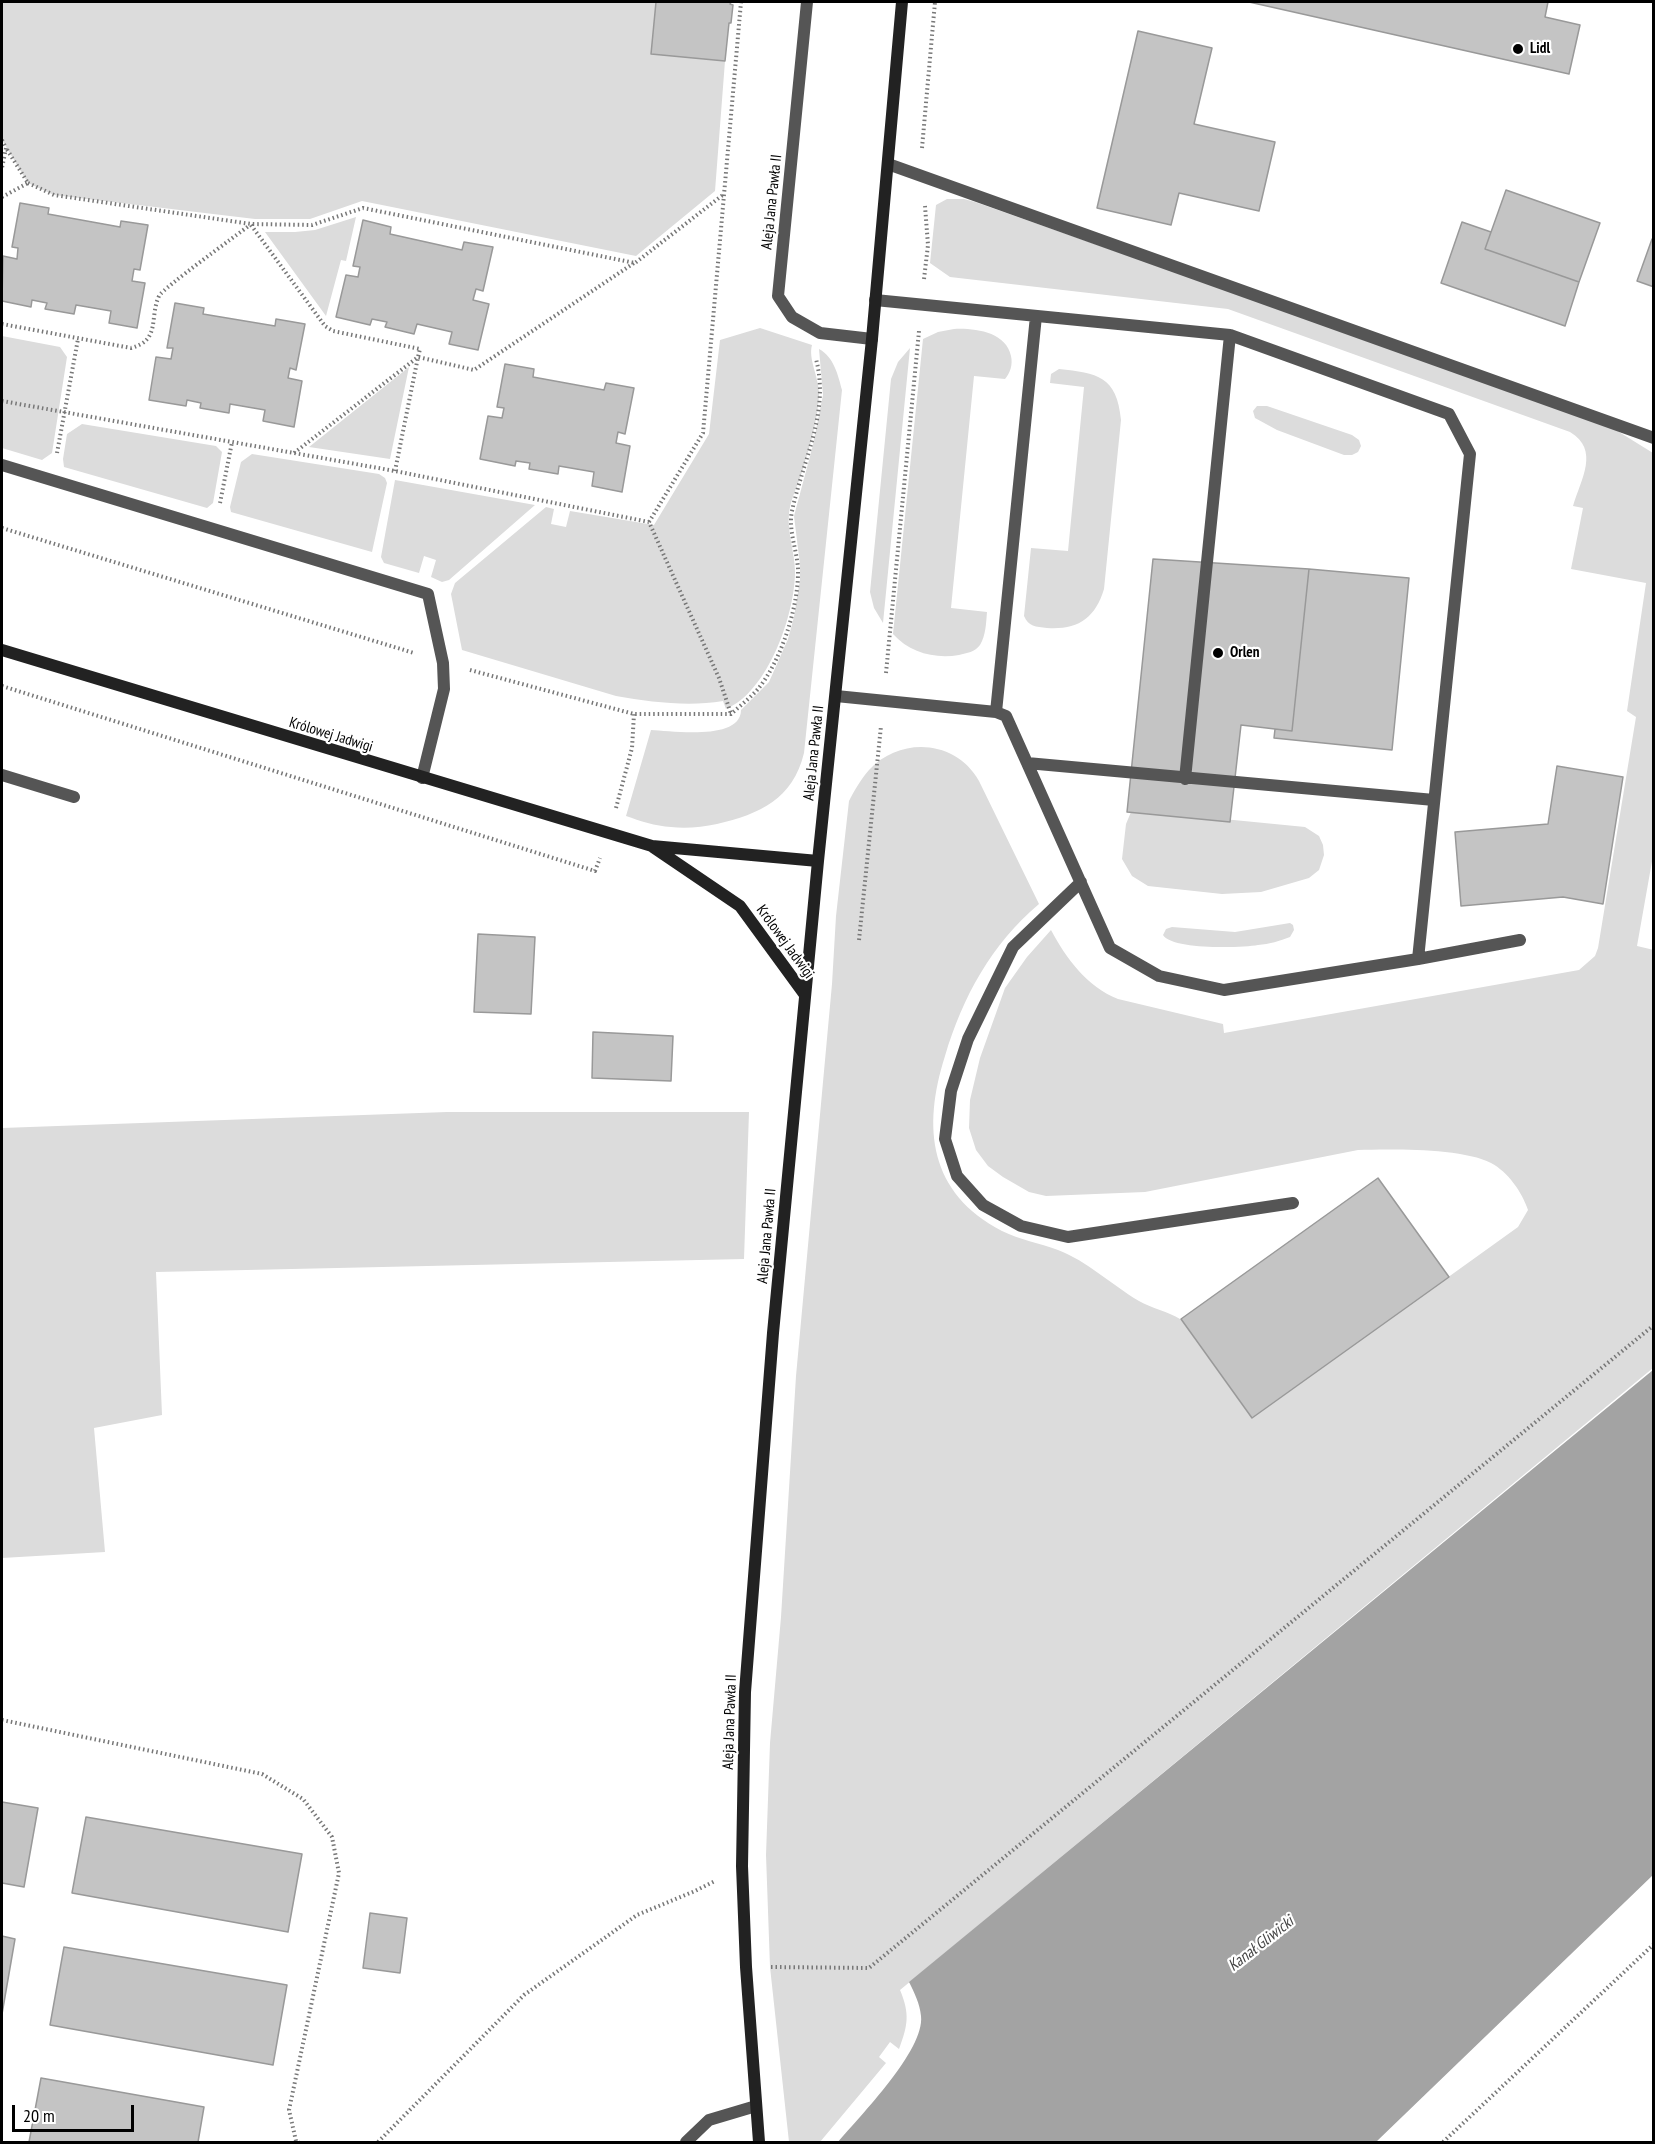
<!DOCTYPE html>
<meta charset="utf-8">
<style>
body{margin:0}
#map{position:relative;width:1655px;height:2144px;overflow:hidden;background:#fff;font-family:"PT Sans Narrow",sans-serif}
canvas{display:block}
.frame{position:absolute;inset:0;border:3px solid #000;pointer-events:none}
.scale{position:absolute;left:12px;top:2105px;width:122px;height:27px;box-sizing:border-box;border:3px solid #000;border-top:0;padding-left:8px;font-size:18px;line-height:21px;white-space:nowrap;color:#000;-webkit-text-stroke:4px #fff;paint-order:stroke}
</style>
<div id="map">
<canvas width="1655" height="2144"></canvas>
<div class="frame"></div>
<div class="scale">20 m</div>
</div>
<script>
const ctx = document.querySelector('canvas').getContext('2d');
ctx.lineJoin = 'round';
function fillPath(path, color) { ctx.fillStyle = color; ctx.fill(path, 'evenodd'); }
function trace(path, color, width, dash) { ctx.strokeStyle = color; ctx.lineWidth = width; ctx.lineCap = dash ? 'butt' : 'round'; ctx.setLineDash(dash || []); ctx.stroke(path); }
function label(font, color, halo, rows, align = 'center') {
  ctx.font = font + ' "PT Sans Narrow",sans-serif'; ctx.lineWidth = 4.5; ctx.setLineDash([]); ctx.textBaseline = 'middle'; ctx.strokeStyle = halo; ctx.fillStyle = color; for (const [text, x, y, turn = 0] of rows) {
    ctx.save(); ctx.translate(x, y); ctx.rotate((+turn || 0) * Math.PI / 180); ctx.textAlign = isNaN(turn) ? turn : align; if (halo) ctx.strokeText(text, 0, 0); ctx.fillText(text, 0, 0); ctx.restore();
  }
}
const green = new Path2D(`
 M2,2H656L652,54L725,61L715,191L636,256L362,201L310,219H255L54,195L28,183L2,140Z
 M947,199H964L975,202L1562,408L1611,427L1653,453L1654,850L1637,946L1654,950L1653,1368L900,1990C910,2014 908,2025 899,2049L890,2042L879,2057L886,2063L820,2142H789L770,1967L766,1855L770,1743L781,1617L796,1376L832,984L836,916L849,801C854,791 861,779 869,770C901,736 956,740 979,781L1039,904C991,945 963,996 945,1056C922,1128 929,1193 1002,1231C1020,1240 1039,1243 1058,1250C1087,1261 1112,1285 1139,1301C1151,1308 1169,1312 1180,1319C1186,1323 1192,1335 1196,1341C1215,1367 1233,1392 1252,1418L1518,1227L1528,1210C1522,1192 1508,1172 1491,1163C1463,1148 1391,1149 1358,1150L1145,1192L1046,1196L1029,1192L1003,1177L988,1166L976,1150L969,1128L970,1100L980,1058L1005,988L1027,957L1051,930C1066,958 1087,987 1118,999L1223,1024L1224,1033L1579,970L1595,956L1598,948L1636,717L1627,711L1646,583L1571,569L1583,508L1573,506C1581,479 1600,450 1570,432L1228,309L950,277L930,263L936,205Z
 M356,217L346,261L341,260L326,316L265,232H295L315,230Z
 M760,328L812,345C808,359 819,377 819,394C818,417 811,443 804,465C800,481 791,497 789,513C787,534 795,552 795,572C795,614 768,692 726,709L723,701C688,707 651,702 616,696L462,650L451,594L455,583L546,507L554,509L551,524L566,527L570,511L654,525L709,434L720,340Z
 M954,329C975,328 1006,332 1011,356C1013,365 1010,373 1005,379L974,376L951,608L987,612C986,623 986,635 980,645C975,652 967,653 959,655C935,659 910,653 893,634L923,339L938,332Z
 M2,336L60,347L67,357L52,453L42,460L2,448Z
 M910,348L883,623L874,608L870,592L891,379L898,362Z
 M819,349C834,357 838,375 842,390L804,753C793,799 760,814 717,824C702,827 686,829 671,827C655,826 640,821 626,816L651,730C672,731 741,741 741,710L769,682L788,639L794,617L800,580V565L794,516L813,445L823,395Z
 M409,367L390,459L309,447Z
 M1059,369C1097,373 1117,376 1121,420L1104,589C1095,619 1077,630 1047,628C1036,627 1028,626 1024,616L1031,548L1068,551L1084,387L1050,383L1051,374Z
 M1257,406H1267L1352,435L1359,440L1361,446L1358,452L1352,455H1344L1277,430L1255,418L1253,411Z
 M82,424L216,446L222,452L213,503L207,508L64,467L63,459L67,434Z
 M252,454L379,474L385,478L387,483L372,552L231,512L230,507L241,462Z
 M395,480L535,505L449,580L442,582L431,577L436,560L424,556L419,573L384,563L381,557Z
 M1131,812H1152L1305,827L1319,836L1323,845L1324,855L1319,870L1309,878L1261,892L1222,894L1148,886L1132,876L1122,859L1126,824Z
 M1290,923L1293,925L1294,930L1290,937C1280,941 1269,944 1258,945C1241,948 1172,950 1163,935L1166,929L1172,927L1235,932Z
 M447,1112H749L744,1259L156,1272L162,1415L94,1428L105,1552L2,1558V1128Z`);
const water = new Path2D(`
 M1653,1370V1875L1376,2142H838C860,2116 925,2050 921,2016C920,2004 914,1992 909,1982Z`);
const building = new Path2D(`
 M656,2H731L730,4L733,5L731,23H729L725,61L651,54Z
 M1249,2H1548L1545,17L1580,25L1569,74Z
 M1138,31L1212,48L1194,124L1275,142L1259,211L1179,193L1171,225L1097,208Z
 M1506,190L1600,223L1579,282L1485,249Z
 M20,203L49,208L48,214L120,227L121,221L148,225L140,270L134,269L132,281L145,283L137,328L109,323L111,311L76,305L74,314L45,309L47,303L32,300L31,307L2,301L3,256L17,259L18,248L12,247Z
 M363,220L391,227L390,234L462,250L464,242L493,247L483,291L476,289L473,300L489,304L478,350L449,344L452,332L417,324L414,334L385,327L387,322L372,319L370,325L336,317L346,275L358,277L360,267L353,266Z
 M1462,222L1491,232L1485,249L1579,282L1565,326L1441,283Z
 M1652,239H1654V287L1637,281Z
 M175,303L204,308L203,314L275,326L276,319L305,324L296,370L290,368L288,378L302,381L294,427L263,421L265,410L230,404L229,413L200,408L201,403L187,400L186,406L149,400L156,357L171,359L173,348H167Z
 M505,364L534,369L533,377L604,390L606,383L634,388L625,434L618,432L616,443L630,446L622,492L592,486L594,472L559,466L558,474L529,469L530,463L516,461L515,466L480,459L488,416L502,418L504,408L497,407Z
 M1153,559L1309,569L1292,731L1241,725L1230,822L1127,812Z
 M1309,569L1409,578L1392,750L1274,738L1275,729L1292,731Z
 M1557,766L1623,777L1603,904L1563,897L1461,906L1455,832L1548,824Z
 M478,934L535,937L531,1014L474,1012Z
 M593,1032L673,1036L671,1081L592,1078Z
 M1378,1178L1449,1277L1252,1418L1181,1319Z
 M2,1802L38,1808L24,1887L2,1883Z
 M86,1817L302,1854L288,1932L72,1893Z
 M370,1913L407,1918L400,1973L363,1968Z
 M2,1936L15,1939L2,2014Z
 M64,1947L287,1985L273,2065L50,2025Z
 M41,2078L204,2107L198,2142H29Z`);
const path = new Path2D(`
 M2,140L6,148L2,168
 M922,148L935,2
 M28,183L54,195L251,224L312,225L363,208L635,263L724,194
 M2,197L28,183L6,148
 M251,225L325,326L333,331L420,349L418,357L294,453
 M924,279L928,245L925,206
 M2,324L131,348C161,340 149,318 159,296C163,288 237,235 250,225
 M2,401L395,471L649,522L719,678L731,714
 M57,453L78,339
 M395,471L418,357L474,370L634,263
 M220,503L232,442
 M649,522L703,433L741,2
 M2,528L414,653
 M470,670L634,714H731C740,706 750,698 758,689C781,661 799,606 798,569C797,550 788,530 792,511C803,460 830,412 816,359
 M886,673L919,331
 M2,686L595,871L600,858
 M616,808L632,748L634,714
 M859,940L881,726
 M2,1720L262,1774L303,1799L332,1837L339,1873L289,2110L296,2141L299,2142
 M771,1967L869,1968L1654,1325
 M378,2142L524,1995L637,1915L695,1891L715,1881
 M1443,2142L1654,1944`);
const lane = new Path2D(`
 M807,2L778,296L792,317L820,333L872,339
 M875,300L1230,335L1449,414L1470,454L1418,959
 M2,465L428,594L443,663L444,689L422,778
 M836,696L996,712L1006,716L1110,948L1159,976L1224,990L1418,959L1520,940
 M996,712L1036,316
 M1027,763L1434,800
 M2,775L74,797
 M1185,779L1230,335
 M1081,882L1013,947L968,1039L951,1091L945,1139L957,1176L983,1205L1021,1226L1068,1237L1293,1203
 M686,2142L709,2120L756,2106`);
const street = new Path2D(`
 M888,164L1654,438`);
const secondary = new Path2D(`
 M2,650L652,846L818,861
 M653,847L740,906L805,995
 M759,2142L746,1967L742,1866L745,1692L773,1333L818,861L872,339L902,2`);
const markers = [
 [1518,49,6,"#000"],
 [1218,653,6,"#000"]
];
const poiNames = [
 ["Lidl",1530,49],
 ["Orlen",1230,653]
];
const streetNames = [
 ["Aleja Jana Pawła II",772,202,-84],
 ["Królowej Jadwigi",331,735,17],
 ["Aleja Jana Pawła II",814,753,-84],
 ["Królowej Jadwigi",785,942,54],
 ["Aleja Jana Pawła II",767,1236,-85],
 ["Aleja Jana Pawła II",730,1722,-88]
];
const waterNames = [
 ["Kanał Gliwicki",1261,1944,-38]
];
fillPath(green, '#dcdcdc');
fillPath(water, '#a3a3a3');
fillPath(building, '#c4c4c4');
trace(building, '#999', 1.5);
trace(path, '#777', 4, [1.5, 3]);
trace(lane, '#555', 12);
trace(street, '#555', 12);
trace(secondary, '#222', 12);
for (const [x, y, r, color] of markers) { const dot = new Path2D(); dot.arc(x, y, r, 0, 2 * Math.PI); ctx.fillStyle = color; ctx.fill(dot); trace(dot, '#fff', 2); }
label('bold 15px', '#000', '#fff', poiNames, 'left');
label('15px', '#000', '#fff', streetNames);
label('italic 16px', '#444', '#fff', waterNames);
</script>
